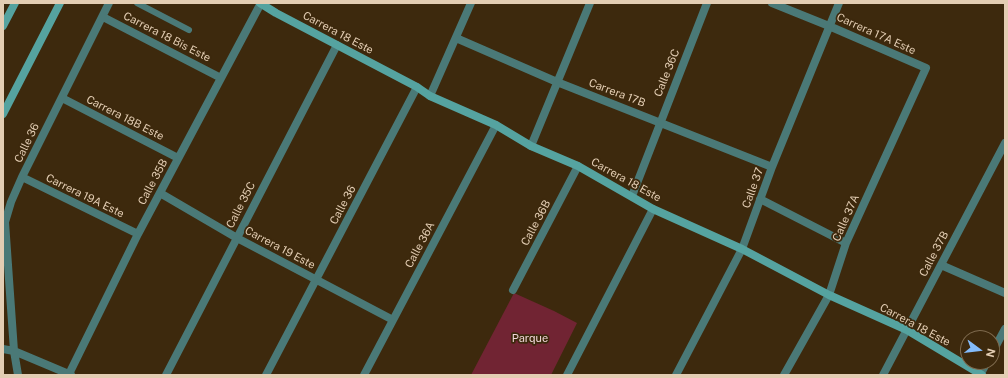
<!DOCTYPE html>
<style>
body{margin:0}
#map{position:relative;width:1008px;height:378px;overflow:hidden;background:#3d290d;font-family:"Public Sans",sans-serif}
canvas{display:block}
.frame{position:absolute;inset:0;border:4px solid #e3cdb3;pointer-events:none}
.north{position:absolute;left:960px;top:330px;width:40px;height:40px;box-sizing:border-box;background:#3d290d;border:1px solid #7f6b4f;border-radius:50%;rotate:105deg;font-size:11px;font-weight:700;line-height:16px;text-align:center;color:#e3cdb3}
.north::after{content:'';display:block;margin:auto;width:14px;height:18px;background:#84bcfb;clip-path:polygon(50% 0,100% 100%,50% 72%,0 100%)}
</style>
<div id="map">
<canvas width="1008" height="378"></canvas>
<div class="frame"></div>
<div class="north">N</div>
</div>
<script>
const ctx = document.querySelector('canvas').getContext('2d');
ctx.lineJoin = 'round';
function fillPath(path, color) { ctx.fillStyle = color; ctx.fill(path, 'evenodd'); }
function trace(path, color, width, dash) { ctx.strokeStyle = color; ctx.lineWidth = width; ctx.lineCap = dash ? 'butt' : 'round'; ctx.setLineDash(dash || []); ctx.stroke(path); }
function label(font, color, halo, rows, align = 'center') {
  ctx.font = font + ' "Public Sans",sans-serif'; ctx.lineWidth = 3.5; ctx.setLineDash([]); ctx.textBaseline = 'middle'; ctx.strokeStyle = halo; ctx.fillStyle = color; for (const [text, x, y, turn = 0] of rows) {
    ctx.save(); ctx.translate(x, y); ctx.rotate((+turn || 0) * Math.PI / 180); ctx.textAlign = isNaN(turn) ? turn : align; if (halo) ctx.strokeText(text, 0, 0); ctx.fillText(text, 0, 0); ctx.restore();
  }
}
const green = new Path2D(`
 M514,293L554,311L577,323L551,375H471Z`);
const lane = new Path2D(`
 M137,3L189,30`);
const street = new Path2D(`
 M772,3L829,26L926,68L846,243L829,295L784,375
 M103,17L221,78
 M456,38L557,82L772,167
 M430,96L471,3
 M62,98L178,158
 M531,146L590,3
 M22,177L138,234
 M160,193L237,238L393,320
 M632,196L707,3
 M760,199L846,243
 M941,265L1005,293
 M513,290L578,166
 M3,349L14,351L71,375
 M992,353L1005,329
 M69,374L138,234L261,3
 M18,375L14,351L5,222L11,202L22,177L109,3
 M166,375L337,45
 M266,375L417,87
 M364,375L496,125
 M567,375L653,209
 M676,375L742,249L772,167L839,3
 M883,375L1005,143
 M980,375L987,362`);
const secondary = new Path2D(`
 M260,3L276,13L417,87L430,96L496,125L531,146L578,166L653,209L742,249L829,295L907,330L982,375
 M3,26L15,3
 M3,114L60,3`);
const streetNames = [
 ["Carrera 18 Este",338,33,28],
 ["Carrera 17A Este",876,34,24],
 ["Carrera 18 Bis Este",167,37,27],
 ["Calle 36C",667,73,-68],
 ["Carrera 17B",617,93,21],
 ["Carrera 18B Este",125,118,27],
 ["Calle 36",27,143,-64],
 ["Carrera 18 Este",626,180,29],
 ["Calle 35B",153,182,-62],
 ["Calle 37",753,188,-70],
 ["Carrera 19A Este",85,196,26],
 ["Calle 35C",241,205,-63],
 ["Calle 36",343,205,-62],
 ["Calle 37A",846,218,-66],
 ["Calle 36B",536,223,-62],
 ["Calle 36A",420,245,-62],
 ["Carrera 19 Este",280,248,28],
 ["Calle 37B",934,254,-62],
 ["Carrera 18 Este",915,325,28]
];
const parkNames = [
 ["Parque",530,339]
];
fillPath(green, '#712433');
trace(lane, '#4a7977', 6);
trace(street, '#4a7977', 8);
trace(secondary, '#55a3a0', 8);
label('11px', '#e3cdb3', '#3d290d', streetNames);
label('11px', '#f0d6d8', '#3d290d', parkNames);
</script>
